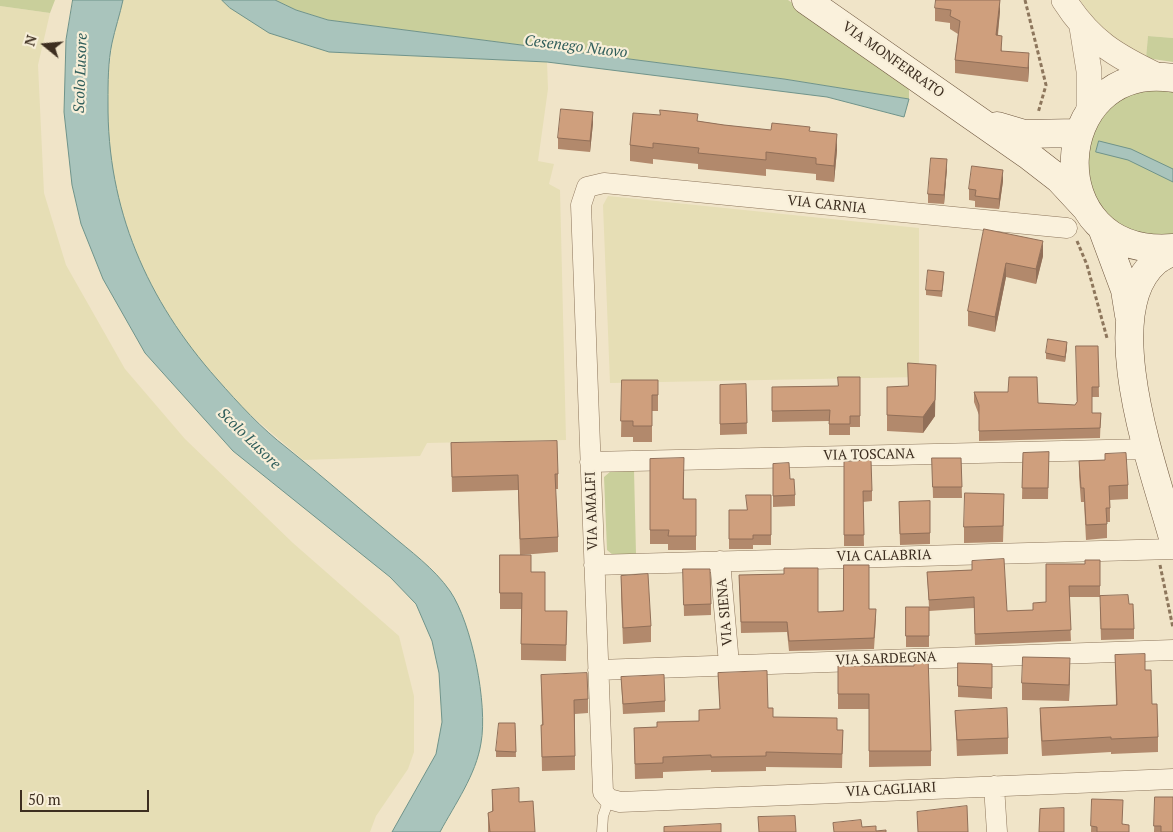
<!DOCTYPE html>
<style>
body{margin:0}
#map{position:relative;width:1173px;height:832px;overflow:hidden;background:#f0e4c8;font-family:"PT Serif",serif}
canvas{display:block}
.north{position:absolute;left:20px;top:20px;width:50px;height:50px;-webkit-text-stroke:4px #f7eed8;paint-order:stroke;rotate:287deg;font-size:14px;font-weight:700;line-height:20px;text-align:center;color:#3d2e20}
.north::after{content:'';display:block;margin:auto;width:18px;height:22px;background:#3d2e20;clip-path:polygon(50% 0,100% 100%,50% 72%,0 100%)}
.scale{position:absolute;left:20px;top:790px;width:129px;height:22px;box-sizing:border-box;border:2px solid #3d2e20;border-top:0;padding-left:6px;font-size:15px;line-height:18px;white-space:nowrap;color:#3d2e20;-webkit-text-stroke:4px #f7eed8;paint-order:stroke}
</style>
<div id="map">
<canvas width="1173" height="832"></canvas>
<div class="north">N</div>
<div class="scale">50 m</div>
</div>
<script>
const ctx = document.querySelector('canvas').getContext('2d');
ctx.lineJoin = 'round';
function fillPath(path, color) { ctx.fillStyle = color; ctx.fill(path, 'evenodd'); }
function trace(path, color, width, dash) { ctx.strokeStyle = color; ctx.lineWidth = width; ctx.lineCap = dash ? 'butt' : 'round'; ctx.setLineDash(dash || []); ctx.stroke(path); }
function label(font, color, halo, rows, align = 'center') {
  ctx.font = font + ' "PT Serif",serif'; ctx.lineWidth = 4.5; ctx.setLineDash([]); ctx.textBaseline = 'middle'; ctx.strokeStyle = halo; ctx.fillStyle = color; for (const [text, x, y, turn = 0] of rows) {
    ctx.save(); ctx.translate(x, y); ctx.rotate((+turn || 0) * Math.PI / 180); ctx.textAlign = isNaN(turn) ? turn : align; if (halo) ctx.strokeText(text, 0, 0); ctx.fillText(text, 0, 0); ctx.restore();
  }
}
const farmland = new Path2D(`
 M123,0H222L230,8L329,52L547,62L548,89L538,161L554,164L549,184L560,190L566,440L427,443L420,456L303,460L245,410L193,352L164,309L141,265L119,203L113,179L108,130V78L112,45Z
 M1080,0H1173V38L1148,36L1146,58L1121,47L1097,24Z
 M0,6L50,13L38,65L44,193L66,265L125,369L185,439L293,543L399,636L414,696V752L408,769L376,816L370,832H0Z
 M608,196L919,228V377L610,383L603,205Z`);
const green = new Path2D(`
 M0,0H55L50,13L0,6Z
 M275,0H788L894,71L909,90V99L784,79L328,20L296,10Z
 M1148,36L1173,38V62L1146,58Z
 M1159,83L1173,84V240L1115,229L1079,169L1105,103Z
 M634,470L636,554L613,555L607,550L604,477L611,471Z`);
const water = new Path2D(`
 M73,0H123C120,14 115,29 112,43C108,62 108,82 108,102C107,209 147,300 217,379C239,404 261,428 287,448C322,476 355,505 389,533C410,551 434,568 450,591C472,623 488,705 481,743C476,775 455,804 440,832H392L436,754L442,722L439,673L432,641L416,604L390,577L233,451L145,353L103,279L81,224L72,185L64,112L66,40Z
 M222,0H275L296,10L328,20L784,79L909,99L904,117L827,97L547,62L329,52L269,33L230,8Z
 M1099,141L1131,149L1173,169V182L1128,160L1096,152Z`);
const path = new Path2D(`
 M1025,0L1046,85L1038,113
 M1077,241L1087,265L1107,338
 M1160,565L1173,628`);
const service = new Path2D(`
 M602,832L603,816L609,799`);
const minor = new Path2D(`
 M1067,228L604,183L587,187L581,205L603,792L609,799L620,802L1173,779
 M590,462L1149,449
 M720,561L729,664
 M594,565L1173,549
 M598,670L1173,650
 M994,786L997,832`);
const tertiary = new Path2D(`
 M1064,0C1090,41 1116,56 1158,76
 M1082,27L1089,71V111`);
const secondary = new Path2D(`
 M806,0L1028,155L1059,179L1084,206
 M1173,78C1048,59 1036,259 1173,248
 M997,126L1024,134L1078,133
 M1102,228L1125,290L1129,315
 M1173,251C1168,254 1161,257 1156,261C1095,313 1155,472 1173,538`);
const wall = new Path2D(`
 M935,8L1000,11L998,35L1002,51L1029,67L1028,82L955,73V60L958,34L950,29V23L935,21Z
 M698,121L724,125L771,130L810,131L837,150L834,182L816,180V174L766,169V176L698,169V164L653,159V164L630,161V145Z
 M593,123L590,152L558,149V138Z
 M947,168L944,204L928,203V194Z
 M1003,181L999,209L975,207V201L969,200V189Z
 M984,229L1043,256L1036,284L1006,277L995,332L968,326V311Z
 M944,277L942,297L926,295V290Z
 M1098,346L1099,397H1092V413H1101L1100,438L979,441V415L974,402V392L1038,403L1075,405L1077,402Z
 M1067,347L1065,362L1046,359V353Z
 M860,377V427H850V435H829V421L772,422V387L838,386Z
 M622,380H658V411H652V442H633V437H621Z
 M746,384L747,434L720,435V385Z
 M887,387L935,416L923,433L887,431Z
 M451,443L558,474V489H555L558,537V552L521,555L531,572L545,611H567L566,661L521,660V609H500V555H520L518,490L452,492Z
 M1049,452L1048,499H1022L1023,453Z
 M932,458H961L962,498H933Z
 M650,459L684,472V499H696V550H668V544H650Z
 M1079,461L1128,485V499L1110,500V522H1107V538L1086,540L1084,502H1081L1079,476Z
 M844,462L872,491V501L863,502L864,546H844Z
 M773,464L790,479L795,495V506L773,507Z
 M771,495V545H753V549H729V510H747Z
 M930,501V544L900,545L899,502Z
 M1004,510L1003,542L964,543V527Z
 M1100,560V597H1069L1071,641L975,645L974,608L929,611V647H906V607H929L927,572L972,570V561L1007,611L1033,610L1046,602L1085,564Z
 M683,569L711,604V615L684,616Z
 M739,575L818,612L869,609L876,619L874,649L789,651L787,632L741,633Z
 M621,576L651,626V642L623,644L621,592Z
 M1129,604L1134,629V639L1101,640L1100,607Z
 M1115,655L1145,670L1158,737V752L1111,754V752L1042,756L1040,723V708L1116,705Z
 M838,666H914L931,751V766L869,767V709H838Z
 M718,673L768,708L773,717L837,730H843L842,768L766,767V771L711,772V770L663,772V778L635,779L634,728L657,727L699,721L720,709Z
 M1070,674L1069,701L1022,700V683Z
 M541,675L588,699V713L575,714V770L542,771L541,725H542Z
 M992,675V699L958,697V686Z
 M621,677L665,701V712L623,714Z
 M955,711L1008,738V754L957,756Z
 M515,723L516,757H496V751Z
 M492,790L519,802L535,832H488V813L492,812Z
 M1155,797L1173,832H1154Z
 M1092,799L1123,824L1129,832H1091Z`);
const shadedWall = new Path2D(`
 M1000,0V11L996,48V35Z
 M1029,53V67L1028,82V68Z
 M593,112V123L590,152V141Z
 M837,134V150L834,182V166Z
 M947,159V168L944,204V195Z
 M1003,170V181L999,209V199Z
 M1043,241V256L1036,284V269Z
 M1006,263V277L995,332V317Z
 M1067,342V347L1065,362V357Z
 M936,365L935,416L923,433V417Z
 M1070,658V674L1069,701V685Z`);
const building = new Path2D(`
 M936,0H1000L996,35L1002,36L1001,51L1029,53L1028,68L955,60L960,21L950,16L951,10L935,8Z
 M561,109L593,112L590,141L558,138Z
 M660,110L698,114L697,121L724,125L771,130L772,123L810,127L809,131L837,134L834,166L816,164V158L766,152V160L698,153L699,148L653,143V148L630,145L633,113L660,115Z
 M931,158L947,159L944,195L928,194Z
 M972,166L1003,170L999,199L975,196L976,190L969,189Z
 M984,229L1043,241L1036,269L1006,263L995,317L968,311Z
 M928,270L944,272L942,291L926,290Z
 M1048,339L1067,342L1065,357L1046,353Z
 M1076,346H1098L1099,387H1092V413H1101L1100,428L979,431V405L974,392H1008L1009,377H1037L1038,403L1075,405L1077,402Z
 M908,363L936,365L935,400L923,417L887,415V387L908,386Z
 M838,377H860V416H850V424H829L830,410L772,411V387L838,386Z
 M622,380H658V395H652V426H633V421H621Z
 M746,384L747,423L720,424V385Z
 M557,441L558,474H555L558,537L520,539L518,475L452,477L451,443Z
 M1049,452L1048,488H1022L1023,453Z
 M1126,453L1128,485L1109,486L1110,508H1106L1107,524L1086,525L1084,488H1081L1079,461L1105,460V454Z
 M684,458L683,499H696V536H668L669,530H650V459Z
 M932,458H961L962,487H933Z
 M871,460L872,491H863L864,535H844V462Z
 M789,463L790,479H794L795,495L773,496V464Z
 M965,493L1004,494L1003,526L964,527Z
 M746,495H771V535H753V539H729V510H747Z
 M930,501V533L900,534L899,502Z
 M500,555H531V572H545V611H567L566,645L521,644L522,593H500Z
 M1004,559L1007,611L1033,610V603L1046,602V564H1085V560H1100V586H1069L1071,630L975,634L974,597L929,600L927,572L972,570V561Z
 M844,565H869V609H876L874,638L789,641L787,622H741L739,575L784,574V568H818V612L843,611Z
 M683,569H710L711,604L684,605Z
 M648,574L651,626L623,628L621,576Z
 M1128,595L1129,604H1133L1134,629H1101L1100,596Z
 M906,607H929V636H906Z
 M1145,654V670H1151L1152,704H1157L1158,737L1111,739V737L1042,741L1040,708L1117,705L1115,655Z
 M928,655L931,751H869V694H838V666H914V656Z
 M1023,657L1070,658L1069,685L1022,683Z
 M958,663L992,664V688L958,686Z
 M767,671L768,708H773V717L837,718V730H843L842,754L766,752V756L711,757V755L663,757V763L635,764L634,728L657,727V722L699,721V710L720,709L718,673Z
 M587,673L588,699L574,700L575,756L542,757L541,725H543L541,675Z
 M664,675L665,701L623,704L621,677Z
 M1007,708L1008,738L957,740L955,711Z
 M499,723H515L516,752L496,751Z
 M519,788V802L533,801L535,832H490L488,813L493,811L492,790Z
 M1155,797H1173V832H1161V826H1154Z
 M1092,799L1123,800L1122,824L1129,825V832H1097V827L1091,826Z
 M967,806L968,832H918L917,812Z
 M1064,808V832H1039L1040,809Z
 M795,816L796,832H759L758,817Z
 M861,820L862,827L876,826V831L886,830V832H834L833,823Z
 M721,824V832H664V827Z`);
const streetNames = [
 ["VIA MONFERRATO",893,60,35],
 ["VIA CARNIA",827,205,6],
 ["VIA TOSCANA",869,455,-1],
 ["VIA AMALFI",592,511,-92],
 ["VIA CALABRIA",884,556,-1],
 ["VIA SIENA",725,612,-95],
 ["VIA SARDEGNA",886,659,-2],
 ["VIA CAGLIARI",891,790,-3]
];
const waterNames = [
 ["Cesenego Nuovo",576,47,7],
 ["Scolo Lusore",81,73,-88],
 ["Scolo Lusore",249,439,44]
];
fillPath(farmland, '#e6deb5');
fillPath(green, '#c9cf9b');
fillPath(water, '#a9c4bc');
trace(water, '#6f938a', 1);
trace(service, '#8d765c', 11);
trace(minor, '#8d765c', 21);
trace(tertiary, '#8d765c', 26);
trace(secondary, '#6f573f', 29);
trace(path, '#8d765c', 3, [4, 2.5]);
trace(service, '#faf1dc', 10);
trace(minor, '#faf1dc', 20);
trace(tertiary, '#faf1dc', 25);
trace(secondary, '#faf1dc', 28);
fillPath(wall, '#b2896c');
fillPath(shadedWall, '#916f58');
fillPath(building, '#cf9f7d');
trace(building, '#916f58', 1);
label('14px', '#3d2e20', '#f7eed8', streetNames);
label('italic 15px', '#2f5d5a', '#f7eed8', waterNames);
</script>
